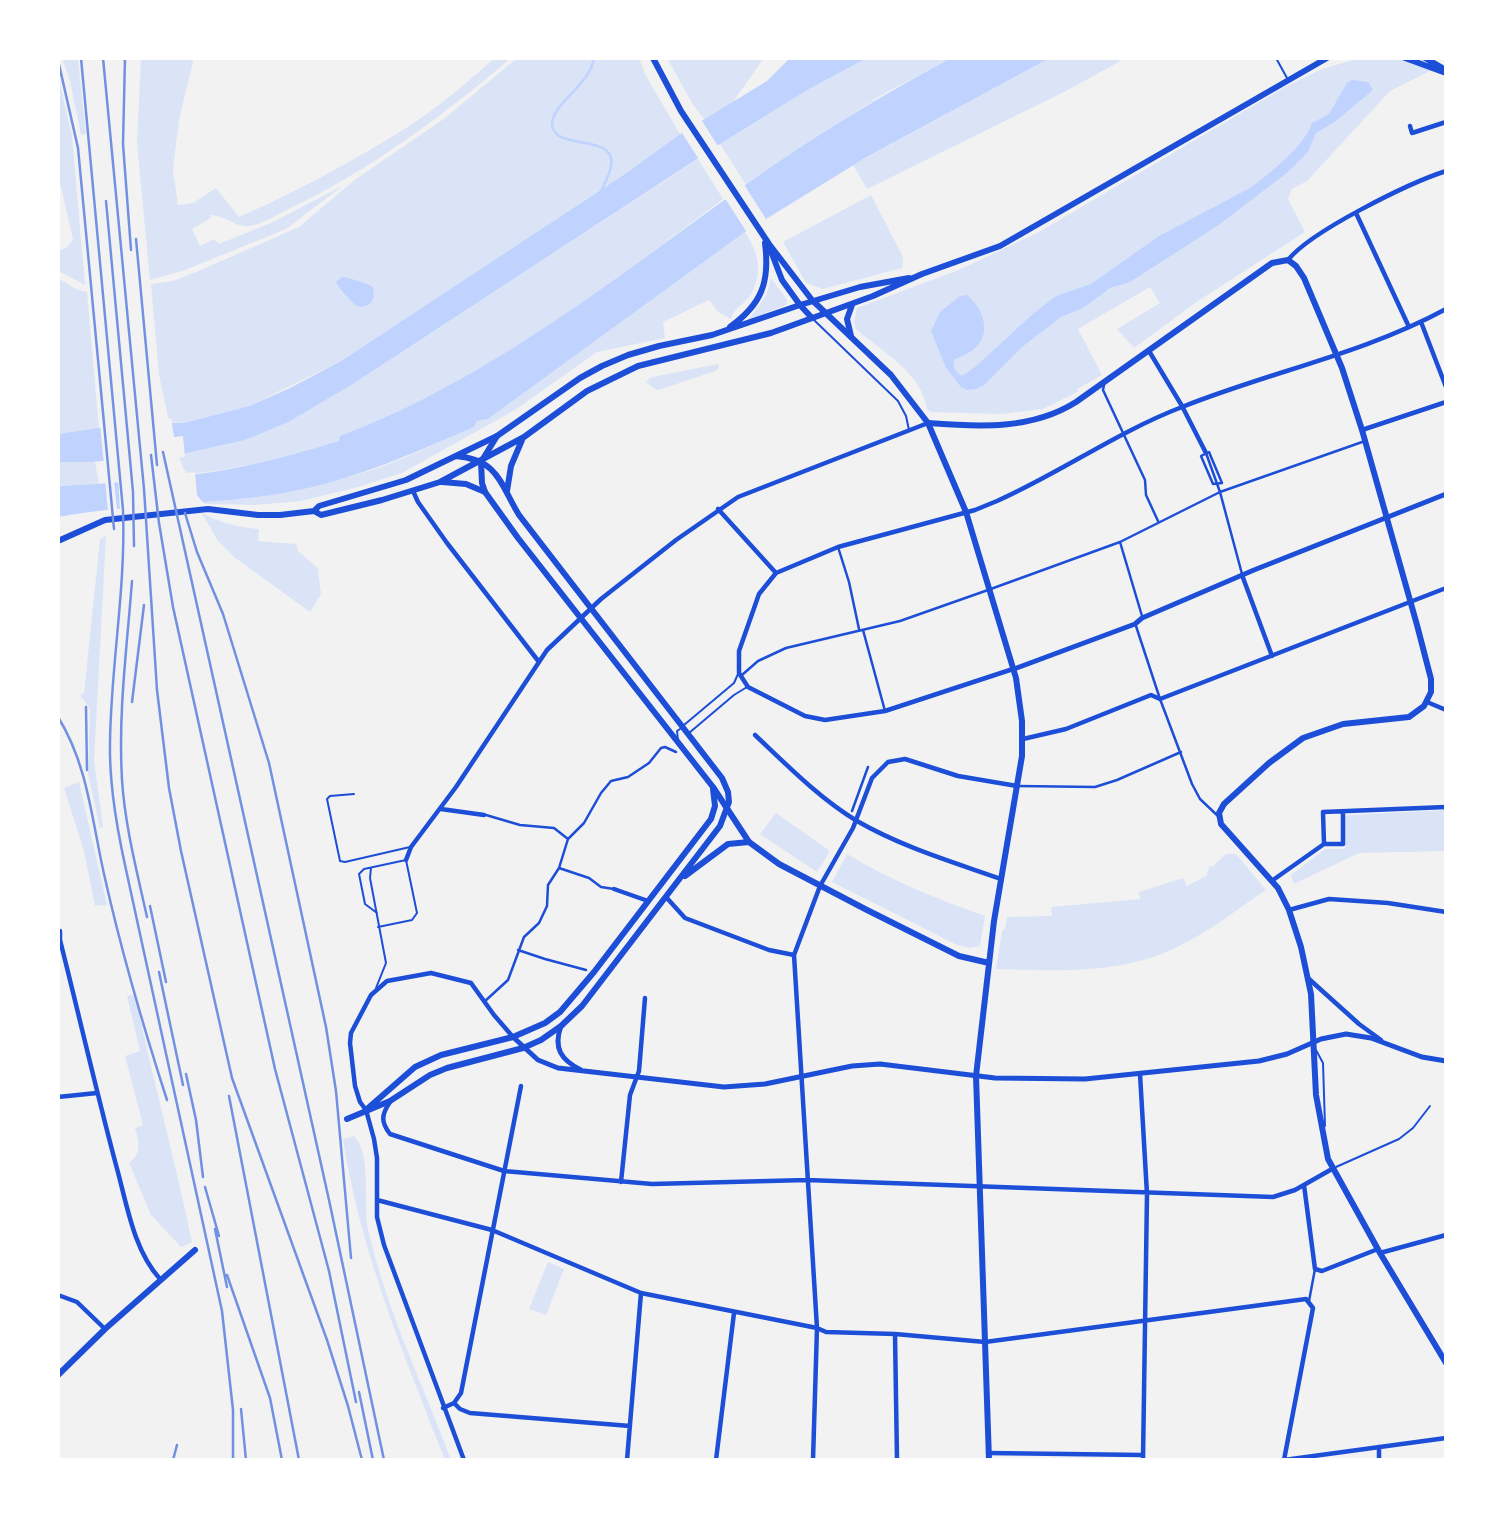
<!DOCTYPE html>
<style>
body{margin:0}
#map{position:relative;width:1504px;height:1518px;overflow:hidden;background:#f2f2f2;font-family:Mulish,sans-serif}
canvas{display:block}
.frame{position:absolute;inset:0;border:60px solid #fff;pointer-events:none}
</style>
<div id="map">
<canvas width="1504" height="1518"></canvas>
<div class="frame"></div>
</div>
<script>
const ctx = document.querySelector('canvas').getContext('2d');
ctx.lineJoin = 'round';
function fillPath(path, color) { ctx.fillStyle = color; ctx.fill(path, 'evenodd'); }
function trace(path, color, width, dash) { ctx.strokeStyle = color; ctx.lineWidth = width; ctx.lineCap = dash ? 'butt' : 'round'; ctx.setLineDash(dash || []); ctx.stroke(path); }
const green = new Path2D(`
 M62,58H78L86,134L81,135L70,81Z
 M141,58H194L179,120L173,169L178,205L193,203L216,188L239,217C297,192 353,161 406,128C438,108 467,82 495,58H511C443,116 370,170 289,209C278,214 263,224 250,226C235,228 225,215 210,215L211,218L192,229L200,246L214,239L219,244L273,222L344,185L286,229L185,270L150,280L137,143Z
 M517,58H639L646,76L680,134L628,172L341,361L249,406L184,423L169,422L159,375L151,284L173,281L196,272L299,227L356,179L445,118Z
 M667,58H764L733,102L705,120L693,105Z
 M867,58H951L880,96L746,185L720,144L809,89Z
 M1050,58H1126L1064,92L867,189L853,165Z
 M1360,58L1398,59L1432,70L1390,91L1307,181L1292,189L1288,199L1305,232L1198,301L1134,348L1117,329L1160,303L1150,287L1078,329L1102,375L1077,389L1079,391L1043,409L1001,414L931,412L927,409C922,373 881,351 856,329L854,322L857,308L961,269L1039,232L1285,87L1322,69Z
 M58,75L72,136L85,285L58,271V251L66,248L73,240L58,174Z
 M698,159L723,199C604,288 481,383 341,436L339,441C289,455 238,471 186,474L178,455L245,440L353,384Z
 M871,195L903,257L902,268L823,289L806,283L783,242Z
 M745,232C759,253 764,275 749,297C743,305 733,309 731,319L718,312L709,300L663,322L665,338L597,352L515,410L402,473L358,487L301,501L256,505L204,504V502L213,500C268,495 322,487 375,469C409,457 441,441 474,427L477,421L488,419Z
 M58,278L76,289L87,292L99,429L58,434Z
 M771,278L787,300L786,305L748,320L766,296Z
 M718,364L719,368L715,371L662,389L656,390L646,382L650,378L657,376Z
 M58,462H95L99,484L58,486Z
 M201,512C219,523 238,527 259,529L258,541L296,544L298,551L318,568L321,594L310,612L234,557L218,541Z
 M106,536L94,761L103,827L100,828L88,774L90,709L80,695L84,693L100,539Z
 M79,782L107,905L95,906L84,851L64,788Z
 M1446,810V851L1359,853L1294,884L1291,875L1325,849H1345V818L1348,815Z
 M776,813L830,851L817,872L760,834Z
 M847,854C892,881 937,899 985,916L980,946L970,948L955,944L832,882Z
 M1226,854H1236L1266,890C1239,908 1214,928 1185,943C1127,975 1060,971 996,969L1002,931L1005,928L1007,917L1052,916L1051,907L1140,899L1139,892L1183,878L1187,886L1206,876L1210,865L1212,867Z
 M135,994C152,1077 175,1159 192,1242L181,1247L151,1215L129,1163C142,1154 139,1141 135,1128L143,1125L125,1056L140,1051L127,996Z
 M354,1136C372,1154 363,1204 368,1229C386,1309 423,1384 451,1460H445C404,1355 360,1251 343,1139Z
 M548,1262L564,1269L546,1315L529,1309Z`);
const water = new Path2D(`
 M800,58H867L809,89L720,144L353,384L288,422L245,440L178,455L90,462H58V434L133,423H184L249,406L290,388L341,361L628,172L680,134L767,81L788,60Z
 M951,58H1050L865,158L745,232L488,419L477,421L474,427C407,456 345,484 271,495C200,505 128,504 58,517V486C109,484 162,479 213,472C256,465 298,453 339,441L340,436C489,380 616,277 744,186C810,139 880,96 951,58Z
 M1352,80L1368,82L1373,90L1336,121L1316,133L1308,152L1288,172L1220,224L1130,282L1110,288L1083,308L1061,317L1022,347L984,385L976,389L967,390L961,387L946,368L931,331L940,312L960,296L967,295C983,309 993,333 974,349C968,354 961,356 954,360C953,368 956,373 962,376L975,367L1034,313L1056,296L1091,284L1159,236L1250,188C1269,174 1305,146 1312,123L1329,114L1347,83Z
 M342,277C346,277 369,284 373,287L374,297L370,304C365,306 362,308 357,306C352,303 338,287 336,282Z`);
const pier = new Path2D(`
 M700,118L720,149L700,161L680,130Z
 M743,183L768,222L748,234L724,197Z
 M171,418L174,437L183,436L185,457L104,465L100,425L133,419Z
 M186,471L187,473L195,472L197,495L205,505L108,512L105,480L114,479L117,510H120L118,478Z`);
const stream = new Path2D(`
 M594,58C590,85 552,104 552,124C553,152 617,132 611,166C610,174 605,183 601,191`);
const service = new Path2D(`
 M1276,58L1287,78
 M814,320L898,401L906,416L909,430
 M684,725L734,683L738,674
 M689,733L734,695L747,687
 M678,740L677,731L680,729
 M354,794L330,796L327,799L340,861L345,862L410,847
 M371,868L370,878L386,963L376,988
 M377,913L365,904L359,874L364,869L406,860L417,913L412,920L378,927
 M1316,1050L1323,1063L1325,1126
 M1336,1167L1399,1139L1413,1128L1430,1106`);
const pedestrian = new Path2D(`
 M1104,385L1103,390L1145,480L1146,495L1158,521
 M1209,452L1222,483L1213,484L1201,456Z
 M1206,453L1220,492L1242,574
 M1120,542L1142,616
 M838,547L849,582L859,629
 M1136,626L1160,699L1192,784L1200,799L1219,817
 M863,630L885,711
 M742,675L758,661L786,648L900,621L988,590L1120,542L1220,492L1365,441
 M1018,786L1095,787L1117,780L1181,752
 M852,811L868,767
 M486,815L520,825L554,828L568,839
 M559,868L589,878L601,887L614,889
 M518,950L545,959L586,970
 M484,1002L508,980L524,937L539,923L547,906L548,885L559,868L568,839L584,823L601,793L611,781L628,777L649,763L661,748L665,747L676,752
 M1309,1301L1315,1269`);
const minor = new Path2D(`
 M1410,126L1412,133L1446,122
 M1356,213L1409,327
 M1288,260C1311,231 1409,183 1446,171
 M1421,322L1446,387
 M1149,351L1182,406L1206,453
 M1362,430L1446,402
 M413,491L418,502L447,543L539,662
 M718,509L776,573
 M1242,575L1272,656
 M1013,669L885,711L825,720L805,716L748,687L739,673V651L759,594L776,573L838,547L975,510L997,501C1060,473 1117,432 1182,407C1269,372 1363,354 1446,309
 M1427,702L1446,710
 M755,735C787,765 819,798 857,821C902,847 953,862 1001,879
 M1023,739L1066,729L1151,695L1160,699L1446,588
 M441,809L484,815
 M1324,844L1323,812L1446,807
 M406,860L411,847L456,787L547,650L601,599L676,540L738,497L928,423
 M1273,880L1324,844H1343V812
 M614,889L648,901
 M666,897L685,918L769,950L794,955
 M1289,910L1329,899L1388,903L1446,912
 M60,931V940C79,1015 96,1090 116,1165C127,1204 133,1249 160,1279
 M1309,979L1359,1024L1381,1040
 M1140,1074L1147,1194L1143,1460
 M58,1097L97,1093
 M390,1102C381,1115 381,1122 390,1134L504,1171L652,1184L807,1180L1273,1197L1295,1190L1332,1169
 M621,1182L630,1095L639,1071L645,998
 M1304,1185L1315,1269L1322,1271L1378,1249
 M377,1200L492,1230L641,1293L817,1328L826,1332L895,1334L985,1342L1306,1299L1313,1308L1284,1460L1446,1438
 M1380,1253L1446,1235
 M58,1295L77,1302L105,1329
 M895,1334L897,1460
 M454,1403L460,1409L470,1413L630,1426
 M443,1408L454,1403L461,1393L521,1086
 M988,1453L1143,1455
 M464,1460L384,1245L377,1217V1158L374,1139L366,1110L360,1102L355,1086L350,1043L351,1033L371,995L387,981L431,973L471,983L494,1015L513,1037
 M627,1460L641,1293
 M716,1460L734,1313
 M813,1460L817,1328L794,955L820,886L853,828L872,778L888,762L905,759L958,776L1017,786
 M1379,1460V1447`);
const tertiary = new Path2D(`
 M1014,669L1135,624L1142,618L1254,570L1446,494
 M561,1026C553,1048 561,1060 581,1070
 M513,1037L538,1060L558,1068L724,1087L765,1084L852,1066L880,1064L995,1078L1085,1079L1259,1061L1287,1054L1321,1039L1346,1034L1371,1038L1422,1057L1446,1061`);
const secondary = new Path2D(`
 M1405,58L1446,73
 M1425,58L1446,70
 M812,318L800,305L860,287L909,278
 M851,336L847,319L852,305
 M928,423C979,427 1032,430 1076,402L1272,263L1288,260L1296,266L1304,278L1342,368L1362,430L1417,625L1431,679V692L1424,706L1409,717L1343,724L1303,738L1269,763L1224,804L1219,813L1221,824L1278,888L1289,910L1301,947L1311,994L1316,1095L1328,1159L1380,1253L1446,1363
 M442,482L466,484L485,492
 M507,491L511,466L522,440
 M314,511L319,506L406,480L497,436
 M58,541L105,520L208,509L258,515H280L314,511L321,515L382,500L440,482L524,437L587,391L638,366L771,333L873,296L922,274L1000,246L1327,58
 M685,876L728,844L749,842
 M367,1109L415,1067L441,1055L513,1037L545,1023L560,1012L594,972L711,819L715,806L713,789
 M347,1119L390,1101L430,1075L447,1068L523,1048L541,1040L561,1026L582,1006L720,826L729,802L728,792L722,778L519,515C500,484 499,460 456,456
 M58,1375L105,1329L195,1250`);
const primary = new Path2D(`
 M653,58L681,111L769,244L812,300L891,375L928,423L966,512L1016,678L1022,721V756L994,921L976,1076L989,1460
 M769,246L782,280L800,305L712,335L659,346L628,355L602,366L580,378L497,436L481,462L482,483L485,492L518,538L713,787L749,842L779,864L867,910L959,956L989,963
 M730,327C762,304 770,282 765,243`);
const rail = new Path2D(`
 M81,58L123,510C126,587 111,664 110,742C109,783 116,824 125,865L222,1311L233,1410V1460
 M103,58L144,489L157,690L169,788L181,851L232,1078L327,1340L348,1406L362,1460
 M125,58L123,144L131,250
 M58,60L78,148L114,529
 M106,201L133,492L134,546
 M136,239L157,465
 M163,452L329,1200L384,1460
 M151,455L159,523L173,607L275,1069L329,1271L356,1402
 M185,513L197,552L223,614L269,763L326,1027L336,1091L351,1258
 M132,581C127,647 118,713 122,780C125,826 137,872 147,917
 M132,702L144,605
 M86,707L87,770
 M58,717C88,765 92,821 104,874C121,950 143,1026 167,1100
 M150,906L166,982
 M159,972L183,1085
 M186,1074L196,1120L203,1177
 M229,1096L299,1460
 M205,1187L219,1236
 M215,1229L227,1287
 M227,1275L270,1398L282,1460
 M359,1392L373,1460
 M241,1409L246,1460
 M173,1460L177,1445`);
fillPath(green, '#dbe4f7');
fillPath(water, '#bfd3fe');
fillPath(pier, '#f2f2f2');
trace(stream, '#bfd3fe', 2.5);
trace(service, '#1d4ed8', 2);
trace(pedestrian, '#1d4ed8', 2.5);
trace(minor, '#1d4ed8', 4.5);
trace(tertiary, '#1d4ed8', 5);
trace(secondary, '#1d4ed8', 6);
trace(primary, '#1d4ed8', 6);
trace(rail, '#7290e2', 2.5);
</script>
